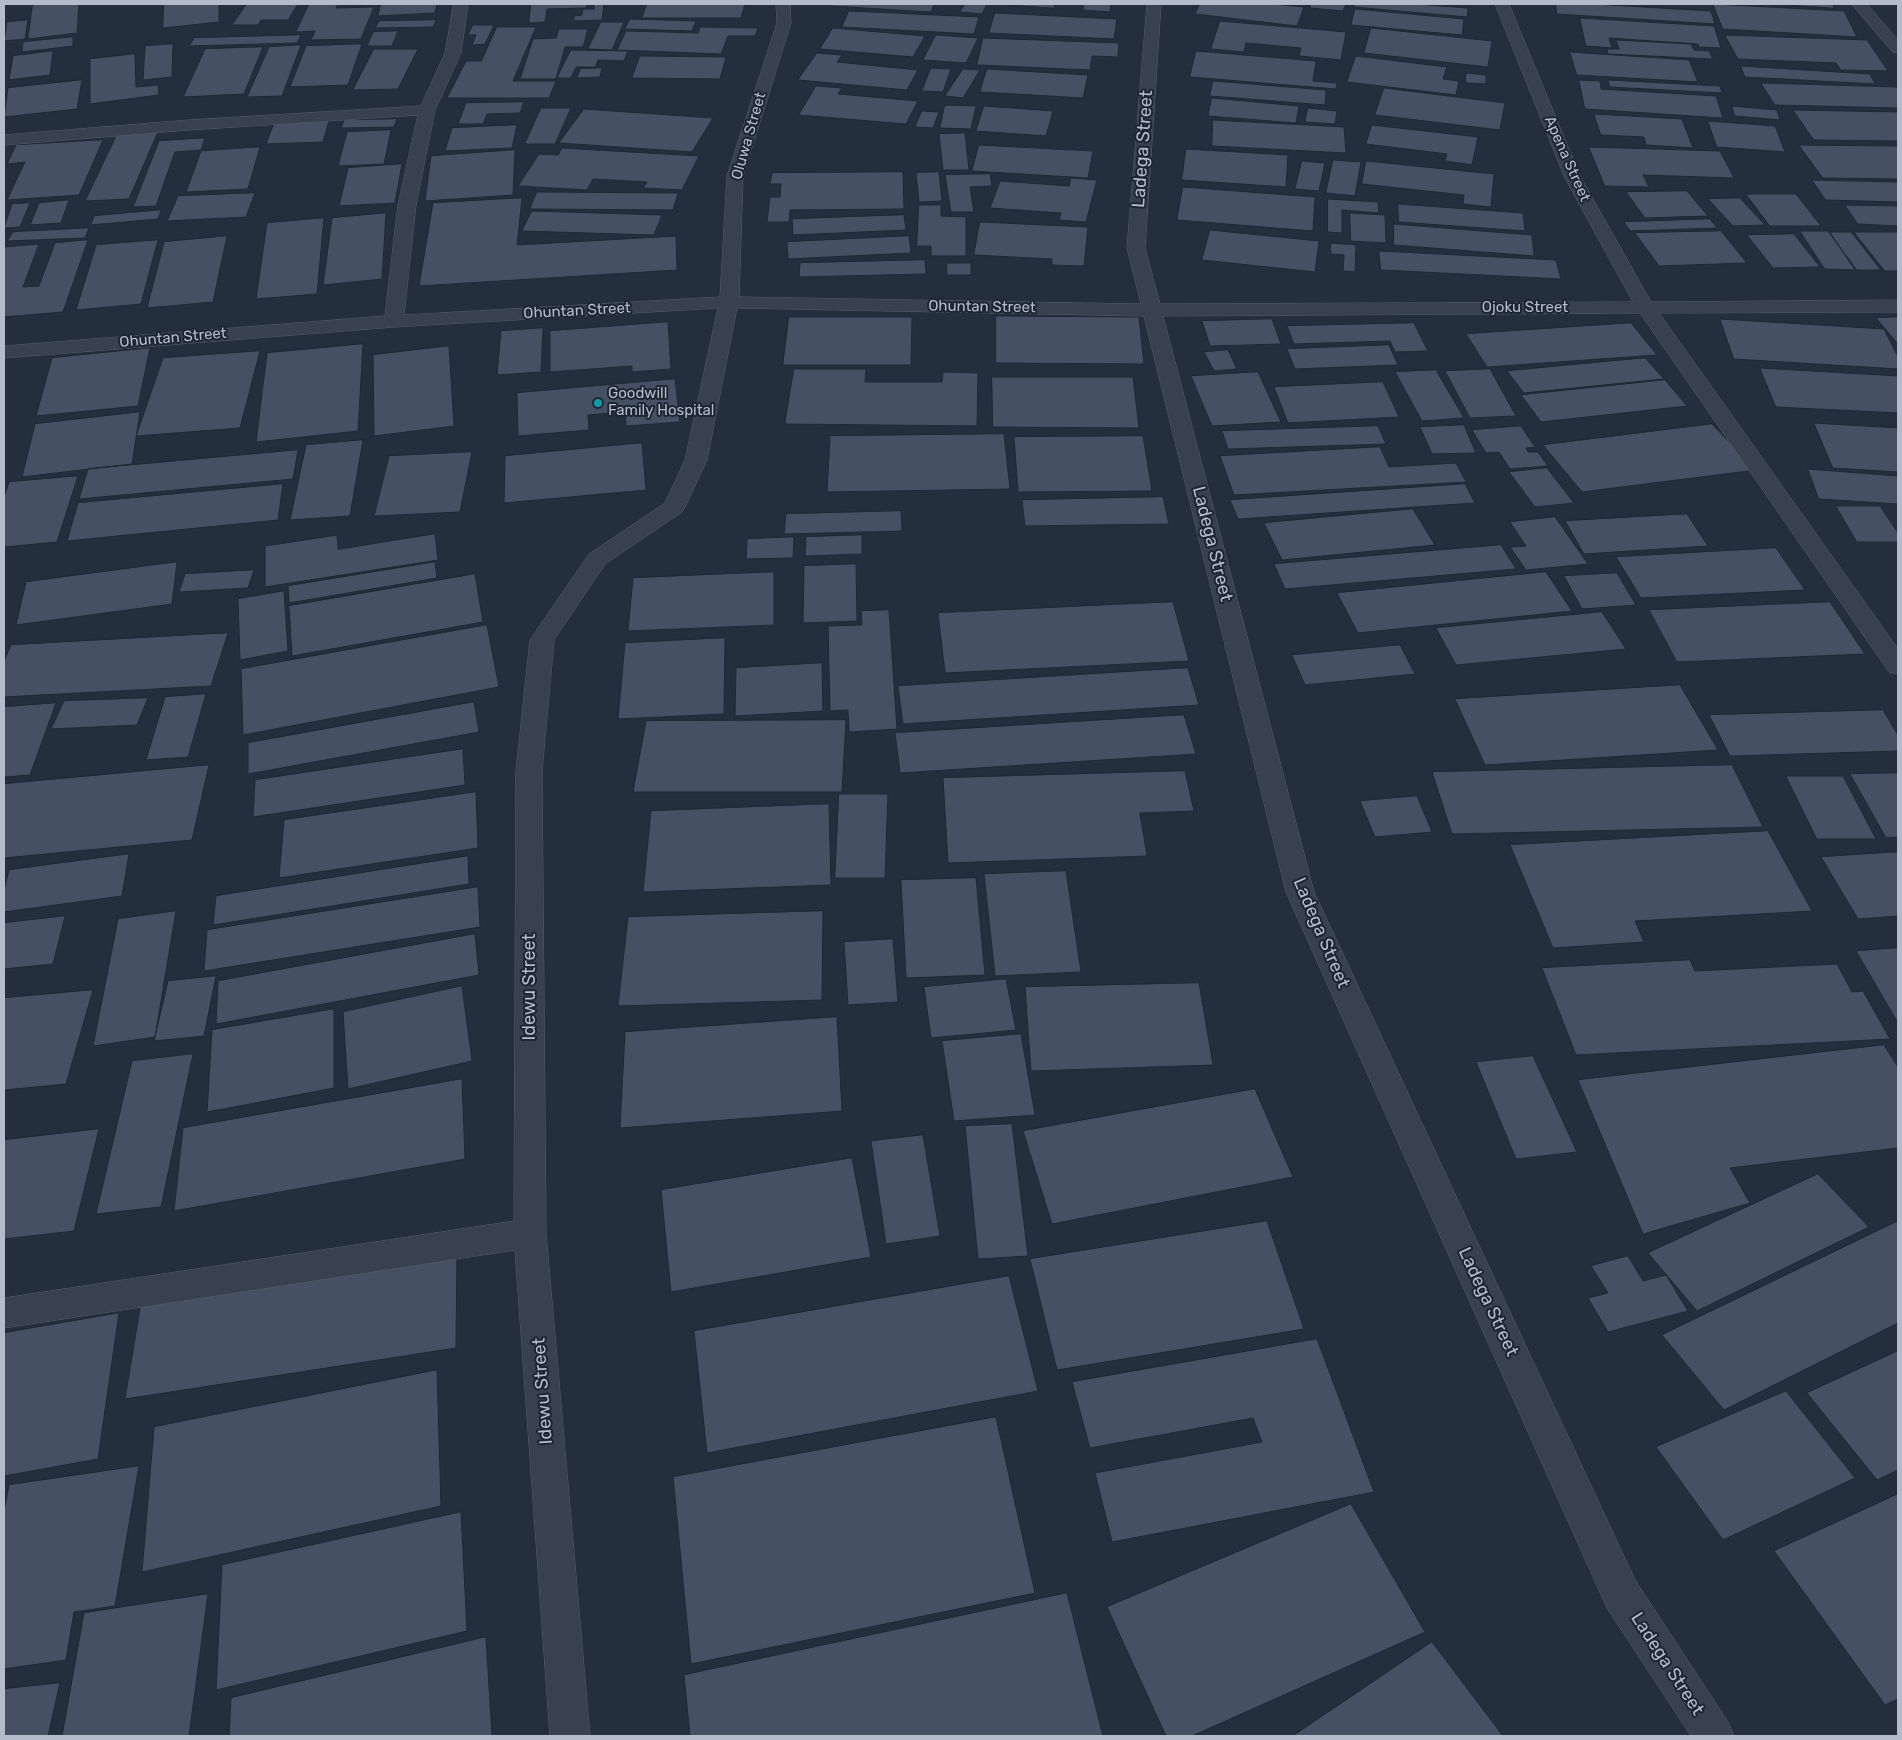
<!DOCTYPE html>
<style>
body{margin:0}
#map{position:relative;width:1902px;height:1740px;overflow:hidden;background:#242f3e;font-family:Rubik,sans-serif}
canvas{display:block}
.frame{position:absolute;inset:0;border:5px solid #b4bcc9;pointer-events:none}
</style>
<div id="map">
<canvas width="1902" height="1740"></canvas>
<div class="frame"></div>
</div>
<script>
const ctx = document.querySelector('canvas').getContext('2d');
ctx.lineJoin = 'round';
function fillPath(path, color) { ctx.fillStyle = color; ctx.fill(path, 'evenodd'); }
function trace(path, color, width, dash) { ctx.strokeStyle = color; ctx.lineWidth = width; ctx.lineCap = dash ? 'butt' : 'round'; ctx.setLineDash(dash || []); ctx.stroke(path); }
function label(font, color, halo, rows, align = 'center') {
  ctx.font = font + ' Rubik,sans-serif'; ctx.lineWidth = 4; ctx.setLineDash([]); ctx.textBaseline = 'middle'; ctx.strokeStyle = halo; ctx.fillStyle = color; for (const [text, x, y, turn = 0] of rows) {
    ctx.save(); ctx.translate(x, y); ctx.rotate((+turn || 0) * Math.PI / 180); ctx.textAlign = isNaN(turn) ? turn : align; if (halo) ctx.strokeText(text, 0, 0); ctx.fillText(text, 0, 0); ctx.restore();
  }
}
const building = new Path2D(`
 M33,4H79L77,33L28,39Z
 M164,4H219V22L163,28Z
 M247,4H298L288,20H261L258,25H232Z
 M309,4H338L336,8L374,7L361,39L311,40L315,31L296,32Z
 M381,4H437L435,13L378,16Z
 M531,4H587L586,8L547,9L545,22L529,23Z
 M594,4H604L602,20L574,21V16L582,15L583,9H594Z
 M647,4H745L741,18H642Z
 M832,4H934L931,12L831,6Z
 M965,4H987L982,14L960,12Z
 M997,4H1055L1054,8Z
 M1084,4H1111L1110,12L1083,10Z
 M1200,4H1273L1304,7L1297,26L1195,14Z
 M1311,4H1346L1343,11L1310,8Z
 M1355,4H1416L1468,8L1467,17L1354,7Z
 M1556,4H1593L1711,11L1715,24L1557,14Z
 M1713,4L1844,11L1857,37L1723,29Z
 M1773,4H1833L1834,8Z
 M1355,9L1464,19L1462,35L1351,25Z
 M849,11L979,17L974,34L842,27Z
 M995,13L1117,19L1114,39L989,33Z
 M1580,18L1714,26L1721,48L1699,47L1698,44L1609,38L1612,48L1586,46Z
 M630,19L696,21L692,31L625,29Z
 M28,20L25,39L4,41L7,22Z
 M436,20L433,27L375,28L379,21Z
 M1220,21L1346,32L1341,60L1299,56L1301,48L1246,43L1244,52L1211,49Z
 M601,22H624L612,50L588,49Z
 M473,25H494L485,44L472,45L476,35H468Z
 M497,27H536L513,81H556L549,98H447L466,61H481Z
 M700,27L758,28L755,36H728L721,54L617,50L626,31L698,33Z
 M833,28L925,36L913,57L820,49Z
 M1371,28L1492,41L1488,67L1364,53Z
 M559,29H588L583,47H565L556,79H520L533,39L556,38Z
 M398,31L392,46H367L373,32Z
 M301,35L297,43L189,46L194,38Z
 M936,35L978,38L966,63L923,60Z
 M1725,35L1867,40L1888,71L1841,70L1836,63L1738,59Z
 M73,37V46L22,52L23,42Z
 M983,38L1119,43L1118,57L1092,56L1090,70L977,65Z
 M1616,40L1691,44L1694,50L1709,51L1713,59L1608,54L1607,49H1619Z
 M173,44L172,77L143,80L145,46Z
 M362,44L348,85L290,87L306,46Z
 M301,45L282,96L247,97L269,47Z
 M263,47L244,94L183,97L205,49Z
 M374,49H418L398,89L353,90Z
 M571,50L628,51L624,61L598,60L595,67H576L571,78H557Z
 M53,51L50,75L9,80L13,56Z
 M1196,51L1316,61L1313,81L1337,83L1336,89L1190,77Z
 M1570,52L1689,60L1698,82L1577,75Z
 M817,53L842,55L837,62L918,70L907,90L798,80Z
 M135,54L136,87L158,85L159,95L90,104V59Z
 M640,56L726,57L720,79L632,78Z
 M1356,56L1447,67L1443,79L1459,81L1456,95L1347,82Z
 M1741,66L1870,74L1875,84L1745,77Z
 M602,68L600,77L577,78L580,69Z
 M931,68L951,69L943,92L922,91Z
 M963,69L980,70L963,98L945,96Z
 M987,69L1088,75L1083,98L980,92Z
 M1466,73L1486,75V84L1466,83Z
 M82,80L77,109L4,117L8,88Z
 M1579,80L1600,81L1601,89L1716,96L1723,118L1585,109Z
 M1608,80L1720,86L1722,93L1610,87Z
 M1213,81L1326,90L1325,105L1210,96Z
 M1761,83L1898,87V108L1775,105Z
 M816,86L842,88L838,94L918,101L906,124L799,115Z
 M1384,88L1505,103L1500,130L1375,115Z
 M1212,98L1299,106L1296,123L1208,116Z
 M524,102L520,113L487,114L483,124H458L466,103Z
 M945,105L976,106L971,129L940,128Z
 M984,106L1053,111L1046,136L976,131Z
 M1732,106L1777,110L1780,120L1735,116Z
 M541,108H571L555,144H525Z
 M1308,108L1337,111L1335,124L1305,122Z
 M584,109L713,118L692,152L559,143Z
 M1793,110L1898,112V141L1814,140Z
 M922,111L939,112L933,128L915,127Z
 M1594,114L1682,119L1693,148L1646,145L1644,137L1601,135Z
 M397,119L394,127L341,128L344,120Z
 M1213,120L1344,127L1346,153L1212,146Z
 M329,121L323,142L266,144L274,123Z
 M1708,121L1775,126L1785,152L1717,147Z
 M517,125L512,148L445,151L452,128Z
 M1372,125L1478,137L1472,165L1445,161L1447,154L1366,144Z
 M391,130L384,164L338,166L347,132Z
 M158,132L129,199L85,201L117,134Z
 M965,133L969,170H943L939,134Z
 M205,138L201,150L175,152L156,206L133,207L159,141Z
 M103,140L79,195L7,200L25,162L7,164L16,145Z
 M979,145L1093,151L1088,178L972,171Z
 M1799,145L1898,146V179L1823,178Z
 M260,147L248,189L186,192L201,151Z
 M1589,147L1720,151L1734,178L1643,175L1649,187L1605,186Z
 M562,148L699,156L682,190L643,188L647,182L593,179L587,190L518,186L539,154L558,155Z
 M1186,149L1288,155L1286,187L1182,180Z
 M515,150L513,195L425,201L431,156Z
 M1333,160L1361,162L1355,196L1326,193Z
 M1302,161L1325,163L1319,191L1295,189Z
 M1366,161L1494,174L1491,207L1463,204L1464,195L1362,184Z
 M402,164L395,203L339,206L348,168Z
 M903,172L904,209L790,210L789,222H767L770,197H780L781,184H770L772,173Z
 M939,172L942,201L919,202L916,173Z
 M990,174L992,186L970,187L974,212H951L945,175Z
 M1071,178L1097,180L1086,222L1059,220L1061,213L990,208L1000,181L1069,186Z
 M1812,180L1898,182V202L1826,200Z
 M1183,187L1315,197L1313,231L1177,220Z
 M1687,191L1708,216L1645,218L1626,192Z
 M537,192L678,193L673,210L530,209Z
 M255,193L246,217L167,221L178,196Z
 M1746,194H1796L1821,226H1770Z
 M522,198L517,245L676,236L677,270L419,286L433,203Z
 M1740,198L1765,225L1733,226L1708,199Z
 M1328,199L1378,202L1379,213L1342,210V233L1328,232Z
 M69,200L61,223L30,225L39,203Z
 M30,203L20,227L4,228L12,204Z
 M1398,204L1523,213L1525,231L1399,222Z
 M919,205H941V216L966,217V256H931V246H917Z
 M1845,205L1898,206V226L1858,224Z
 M161,210L158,219L91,225L94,216Z
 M532,211L662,215L654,235L522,231Z
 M386,213L382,279L323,285L332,218Z
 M1350,213L1385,215L1386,243L1351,241Z
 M904,215L906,230L793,235L792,219Z
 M324,218L317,294L256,299L267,223Z
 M1710,219L1717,228L1630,231L1624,222Z
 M980,222L1088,227L1084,266L1052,265V259L974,255Z
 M1394,224L1532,235L1534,256L1394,245Z
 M89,228L85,238L7,241L13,232Z
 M1210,230L1319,241L1315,272L1202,260Z
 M1721,231L1747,263L1659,266L1635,233Z
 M1800,231H1829L1855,270L1825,269Z
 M1829,232H1851L1881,270H1857Z
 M1854,232H1898V271H1885Z
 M1794,234L1820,267L1773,268L1747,235Z
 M227,236L213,302L147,308L164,242Z
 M909,236L911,253L788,259L787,242Z
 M88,240L63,312L4,317V247L39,244L23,287L39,286L55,243Z
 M158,240L141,304L76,310L96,245Z
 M1331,243L1356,245L1355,272L1343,271L1344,255L1331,254Z
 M1379,251L1556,260L1561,279L1381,270Z
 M925,260L926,274L799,277L800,263Z
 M947,263H971V275H947Z
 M996,316L1139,317L1144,364L996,363Z
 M789,317H912L911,365H783Z
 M1898,317V344L1876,318Z
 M1272,319L1281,344L1210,346L1202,321Z
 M1720,319L1884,329L1898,357V369L1734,359Z
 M668,322L671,369L632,372V366L550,372V331Z
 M1414,323L1428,351L1395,352L1390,341L1294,344L1287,326Z
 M1631,323L1657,355L1487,367L1466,334Z
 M543,328L541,372L497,375L501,331Z
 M363,344L358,431L256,442L267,353Z
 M1389,345L1398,365L1295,369L1287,349Z
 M449,346L454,426L374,436L373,355Z
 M150,348L138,406L36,416L52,358Z
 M1228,350L1237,369L1214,371L1204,352Z
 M260,351L240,428L136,436L163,358Z
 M1645,358L1664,379L1524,393L1507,371Z
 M1760,368L1898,376V413L1776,407Z
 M794,369H866L865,382H942L943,372L978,373L977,426L785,424Z
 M1490,369L1516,416L1470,418L1445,371Z
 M1436,370L1464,418L1422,421L1395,372Z
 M1258,372L1281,422L1212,426L1191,376Z
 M992,377H1133L1139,428L993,427Z
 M675,379L680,422L626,426L625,412L588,415L589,430L518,436L517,393Z
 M1665,380L1687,406L1541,422L1521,395Z
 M1383,382L1399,417L1288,423L1274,387Z
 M140,412L132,464L22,477L35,424Z
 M1814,423L1898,428V472L1833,468Z
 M1712,424L1756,470L1582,492L1543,445Z
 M1464,425L1476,453L1432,454L1420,427Z
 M1378,426L1386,444L1228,449L1222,431Z
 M1521,426L1535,447L1526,448L1528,452H1538L1548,466L1510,469L1499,452L1486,453L1472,430Z
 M1004,434L1010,489L827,492L830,436Z
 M1143,436L1152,491L1018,492L1014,437Z
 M363,440L350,516L290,520L306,445Z
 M642,443L646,490L504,503L505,456Z
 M1380,447L1389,467L1456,463L1466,482L1234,495L1220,456Z
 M298,450L293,479L79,499L88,469Z
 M472,452L460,512L374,516L389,456Z
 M1547,468L1574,503L1535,507L1509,472Z
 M1808,469L1898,476V504L1819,499Z
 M78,476L57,542L4,547V497L9,482Z
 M283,484L278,520L67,541L78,503Z
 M1465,484L1475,503L1238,519L1230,500Z
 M1163,497L1169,524L1025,526L1022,500Z
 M1836,506H1880L1898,533V542H1857Z
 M1413,509L1435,545L1282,560L1264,523Z
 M901,511L902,531L784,534L786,514Z
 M1687,514L1708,546L1584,554L1565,521Z
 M1555,517L1588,564L1526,570L1510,547L1526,546L1510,522Z
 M435,534L438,560L265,587V546L337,535L338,549Z
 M862,535V554L805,556L806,537Z
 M794,537L793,558L746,559L747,539Z
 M1501,545L1516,569L1285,589L1274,564Z
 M1776,548L1805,590L1641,598L1616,557Z
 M177,562L172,604L16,625L26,582Z
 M435,562L437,578L289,603L288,586Z
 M856,564L857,621L803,623L804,566Z
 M254,570L248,588L179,592L185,574Z
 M774,572V625L628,631L633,578Z
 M1546,572L1572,611L1358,633L1337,593Z
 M1617,573L1636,605L1582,609L1564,576Z
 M475,574L483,622L292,656L289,606Z
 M284,591L288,651L240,660L238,599Z
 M1173,602L1189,661L945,673L938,613Z
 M1830,602L1865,654L1677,662L1649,610Z
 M889,610L897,729L849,732L848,710L830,711L828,626L862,625L861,611Z
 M1602,612L1626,649L1456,665L1436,628Z
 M487,625L499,687L243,735L241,669Z
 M228,633L211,686L4,697V661L11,645Z
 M725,638L724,714L618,719L625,643Z
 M1400,645L1415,674L1305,685L1292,655Z
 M822,663L823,711L735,716L736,668Z
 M1188,668L1199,705L903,724L898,686Z
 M1680,685L1718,750L1485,765L1455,699Z
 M206,694L188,757L146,760L165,697Z
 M148,698L137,725L51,729L64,701Z
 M474,702L479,732L248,774V743Z
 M56,703L30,775L4,777V707Z
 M1883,710L1898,735V751L1730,756L1709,715Z
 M1184,715L1196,754L900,773L895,733Z
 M846,720L842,792H633L646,721Z
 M463,749L465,785L253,817L255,780Z
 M209,765L192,840L4,858V784Z
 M1732,765L1763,827L1452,834L1432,772Z
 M1185,771L1194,811L1140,813L1147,856L948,863L943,778Z
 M1898,773V837L1886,838L1850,774Z
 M1786,776H1843L1876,839H1817Z
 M476,792L478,848L279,878L284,820Z
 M839,794H888L885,878H835Z
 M1417,796L1432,832L1375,837L1360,801Z
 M829,804L831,885L643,892L651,811Z
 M1768,831L1812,911L1635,921L1644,942L1553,948L1510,845Z
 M1898,852V916L1858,919L1821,857Z
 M129,854L122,896L4,912V890L9,870Z
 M468,856L469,884L213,925L216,896Z
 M1066,871L1081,972L995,976L984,874Z
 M976,878L985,975L906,978L901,880Z
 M478,887L480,927L204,971L207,930Z
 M176,911L155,1037L93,1046L118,919Z
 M823,911L822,1000L618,1006L628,917Z
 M65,916L53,964L4,969V923Z
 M475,934L479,975L216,1024L218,981Z
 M893,939L898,1002L848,1005L844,942Z
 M1898,948V1023L1856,951Z
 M1690,960L1695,971L1837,964L1852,992L1863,991L1890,1039L1576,1055L1542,968Z
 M216,976L204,1036L154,1041L168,981Z
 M1006,979L1016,1030L931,1038L924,987Z
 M1199,983L1213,1065L1031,1071L1025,987Z
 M462,986L472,1061L348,1089L343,1012Z
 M93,990L66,1084L4,1090V998Z
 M334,1009V1088L207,1112L212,1030Z
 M837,1017L842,1111L620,1128L625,1032Z
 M1021,1034L1035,1115L954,1121L942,1041Z
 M1884,1045L1898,1067V1148L1730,1168L1750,1203L1643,1234L1578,1080Z
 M193,1054L161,1207L96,1214L132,1061Z
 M1533,1056L1577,1152L1516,1159L1476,1062Z
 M462,1079L465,1159L174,1211L183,1128Z
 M1255,1089L1293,1177L1052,1224L1023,1131Z
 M1012,1124L1028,1256L978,1259L965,1126Z
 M99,1129L74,1231L4,1239V1140Z
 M923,1135L940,1236L886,1244L871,1141Z
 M852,1158L871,1257L671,1292L661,1190Z
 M1818,1174L1869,1227L1697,1311L1648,1253Z
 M1267,1221L1304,1329L1057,1370L1030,1259Z
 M1898,1221V1323L1724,1410L1662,1335Z
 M457,1248L456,1348L125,1399L142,1296Z
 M1628,1256L1643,1281L1666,1275L1688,1311L1608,1332L1588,1298L1608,1293L1591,1266Z
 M1009,1276L1038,1391L707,1453L694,1331Z
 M119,1313L98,1459L4,1476V1333Z
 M1317,1339L1374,1492L1112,1542L1095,1473L1262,1442L1253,1418L1090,1448L1072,1382Z
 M1898,1351V1470L1877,1480L1807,1393Z
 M437,1370L441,1506L142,1572L154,1427Z
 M1786,1391L1855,1478L1723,1540L1656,1447Z
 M996,1417L1035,1593L691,1664L673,1477Z
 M139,1466L115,1606L74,1612L66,1660L4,1669V1511L9,1485Z
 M1898,1494V1699L1885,1705L1774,1551Z
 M1351,1504L1425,1632L1192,1736H1166L1107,1607Z
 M461,1512L467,1631L216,1690L222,1565Z
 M1067,1593L1103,1736H690L684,1675Z
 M208,1594L189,1736H62L84,1613Z
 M486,1637L492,1736H229L231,1698Z
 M1432,1642L1503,1736H1293Z
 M60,1683L48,1736H4V1689Z`);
const minor = new Path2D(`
 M454,4H468L461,53L435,110L416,205L404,315L720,297L727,176L777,23L776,4H790L791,23L743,176L739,297L1141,304L1127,248L1147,4H1161L1145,248L1160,304L1633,302L1564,176L1495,4H1509L1580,176L1651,302L1898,300V312L1659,313L1898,649V674L1889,672L1640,313L1163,316L1314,892L1635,1580L1728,1722L1734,1736H1691L1607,1608L1286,892L1144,316L737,308L707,460L685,507L682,512L605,564L554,640L542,771L546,1233L590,1736H550L515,1250L4,1328V1298L514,1221L516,771L530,640L589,554L665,503L685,460L718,308L394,327L4,358V346L385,316L398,205L418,115L189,130L4,145V135L189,120L421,106L445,53Z
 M1852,4H1867L1898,40V53L1893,52Z`);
const markers = [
 [598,403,5,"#0f9aa8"]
];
const farStreetnames = [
 ["Oluwa Street",749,136,-74],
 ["Apena Street",1567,159,66],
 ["Ohuntan Street",982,307,1],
 ["Ojoku Street",1525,308],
 ["Ohuntan Street",577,311,-3],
 ["Ohuntan Street",173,338,-5]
];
const farPoinames = [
 ["Goodwill",608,394],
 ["Family Hospital",608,411]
];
const streetNames = [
 ["Ladega Street",1143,149,-86],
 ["Ladega Street",1212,544,76],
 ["Ladega Street",1321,933,67],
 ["Idewu Street",530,987,-90],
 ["Ladega Street",1488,1302,65],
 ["Idewu Street",543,1391,-94],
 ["Ladega Street",1667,1664,57]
];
fillPath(building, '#455162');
trace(building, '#1f2835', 1);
trace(minor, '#565f6c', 1);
fillPath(minor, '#38414e');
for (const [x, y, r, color] of markers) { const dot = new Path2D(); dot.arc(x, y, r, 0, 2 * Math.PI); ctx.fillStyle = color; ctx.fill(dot); trace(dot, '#1d2633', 2); }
label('15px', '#b4bcc9', '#1d2633', farStreetnames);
label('15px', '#b4bcc9', '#1d2633', farPoinames, 'left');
label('18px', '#b4bcc9', '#1d2633', streetNames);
</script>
